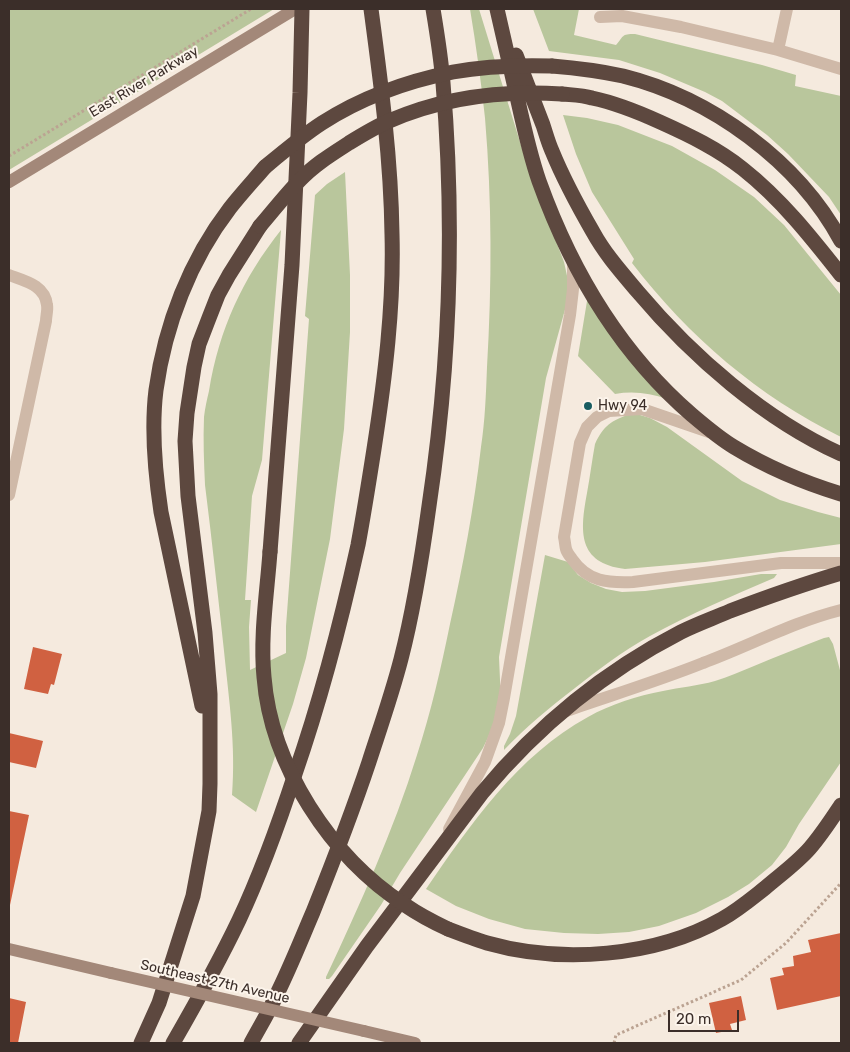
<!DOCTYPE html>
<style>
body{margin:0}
#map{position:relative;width:850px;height:1052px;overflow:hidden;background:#f5eade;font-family:Rubik,sans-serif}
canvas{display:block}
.frame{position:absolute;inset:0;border:10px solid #3b2e29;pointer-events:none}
.scale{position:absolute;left:668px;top:1010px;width:71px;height:22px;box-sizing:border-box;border:2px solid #3b2e29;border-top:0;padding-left:6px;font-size:15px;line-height:18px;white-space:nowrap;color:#3b2e29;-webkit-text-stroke:4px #fcf4eb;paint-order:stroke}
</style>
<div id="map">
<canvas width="850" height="1052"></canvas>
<div class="frame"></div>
<div class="scale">20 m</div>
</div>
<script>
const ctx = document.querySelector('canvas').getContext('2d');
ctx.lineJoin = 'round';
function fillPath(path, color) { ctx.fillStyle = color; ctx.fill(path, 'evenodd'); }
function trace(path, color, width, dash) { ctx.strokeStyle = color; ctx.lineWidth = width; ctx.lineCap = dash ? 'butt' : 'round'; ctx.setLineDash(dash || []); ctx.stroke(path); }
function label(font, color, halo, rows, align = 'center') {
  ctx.font = font + ' Rubik,sans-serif'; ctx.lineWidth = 4; ctx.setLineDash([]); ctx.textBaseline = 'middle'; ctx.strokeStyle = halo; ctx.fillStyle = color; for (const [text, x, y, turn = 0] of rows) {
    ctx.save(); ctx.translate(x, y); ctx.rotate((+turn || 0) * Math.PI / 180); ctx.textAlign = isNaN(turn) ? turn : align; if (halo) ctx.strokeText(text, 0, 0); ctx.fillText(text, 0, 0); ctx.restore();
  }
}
const green = new Path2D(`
 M9,9H274L9,170Z
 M470,9H479L528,168L564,262L569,285L566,306L546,378L499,657L500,680V700L494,725L483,748L400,873L381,905L332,976L329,979H326V977C360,904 393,832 417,755C431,712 441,668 450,624C463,566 474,507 481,447C485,421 486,394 487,367C492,284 492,201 485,118C481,81 476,45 470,9Z
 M533,9H579L574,35L616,45C624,36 621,34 635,34L762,65L796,75L795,86L841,96V215L829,197L788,154L767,135L722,101L705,92L660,73L619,60L549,51Z
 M563,115L587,118L618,125L672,146L715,170L754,197L784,225L841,295V437C758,396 689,337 632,263L634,259L592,192L576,154Z
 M345,172L350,275V332L344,429L330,539L306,658L293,704L256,812L232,795C236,745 229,701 224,651C218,596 212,541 205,485C204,463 203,440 204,417C205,408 207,399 209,391C219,329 243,278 281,230L262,460L252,496L245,600H251L249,627L250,670L286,653V626L309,319L305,316L315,195L327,184Z
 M588,295L667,399C650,393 633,391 615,394L578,356Z
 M630,414L640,415L650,418L667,427L742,481L780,500L818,512L841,518V544L705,562L625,569C577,563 580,531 587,493C590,477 592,460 595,444C604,425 611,421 630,414Z
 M545,555L568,562L578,575L591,583L606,589L622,592L645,591L714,582L761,574H777L774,578C732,596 690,614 650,636C623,651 599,669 575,688C550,707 526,727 504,750V746L510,734L516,716Z
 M829,637L833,644L841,674V762L799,824L786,847L772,865L749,884L728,897L696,913L659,926L629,932L598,934L564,933L525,929L489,919L456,906L426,889C470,825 518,755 588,717C611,704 637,696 663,691C680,687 698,686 715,681C728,677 741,671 754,666C777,656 801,647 824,638Z`);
const building = new Path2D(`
 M33,647L62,654L54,685L51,684L48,694L24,689Z
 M9,733L43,741L36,768L9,762Z
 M9,811L29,815L10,905H9Z
 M841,933V996L777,1010L770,978L784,975L782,968L794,966L793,956L811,952L808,940Z
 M741,996L746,1020L730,1024L732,1030L716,1033L709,1003Z
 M9,998L26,1002L18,1043H9Z`);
const path = new Path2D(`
 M9,156L251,9
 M614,1043L616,1035L741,980L786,943L841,883`);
const lane = new Path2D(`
 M709,432L642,409L609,411L597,417L587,427L580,443L564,537C565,541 565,545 566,549C567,553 570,556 572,559C588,582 608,583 633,582L781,563H841
 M566,711C612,695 658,681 703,663C749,646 793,622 841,610
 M449,829L485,762L499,723L504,698L570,315L573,289V261`);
const street = new Path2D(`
 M600,17L622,16L681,27L778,50L841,69
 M778,50L787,9
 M9,275C25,281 45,285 47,305C48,310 46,316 46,321L9,495`);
const secondary = new Path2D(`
 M9,182L295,9
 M9,949L111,973
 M364,1031L415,1043`);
const highway = new Path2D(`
 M497,9C504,39 511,70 518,101C524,128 530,155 539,181C571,270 620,353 692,415C705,426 719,438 734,447C767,467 805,483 841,494
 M516,55C525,78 534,102 543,125C546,134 548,142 552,151C563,178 578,206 593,232C605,254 622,273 638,292C692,356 765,420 841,454
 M552,66C576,68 600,71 623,76C711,98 798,161 841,241
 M562,94C572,95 582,95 592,98C616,103 638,112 660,122C689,135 718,149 743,169C781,199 811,237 841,275
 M270,552L292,265L300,93L302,9
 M202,706L161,512C155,472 151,430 156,390C165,325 190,260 230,208C241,194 253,181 265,167
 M448,929C461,934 474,939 487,943C561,964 655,957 722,919C738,910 751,899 765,888C780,875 797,863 810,848C822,834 831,820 841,805
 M141,1043L159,1003L193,896L209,811L210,784V694L205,633L188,496L185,441L187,413L194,367L199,344L209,318L218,295L229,275L260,226
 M173,1043C196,1003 219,962 239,920C261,873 279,823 295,774C321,699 341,622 358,545C364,513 369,481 374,449C385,378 394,306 392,234C391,158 381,84 371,9
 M251,1043C259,1028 269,1012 276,996C290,968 301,940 313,912C333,862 352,813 369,762C380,728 392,694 401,659C414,609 422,557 429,506C450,366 455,225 443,83C441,58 437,33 433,9
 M299,1043L367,946L482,793C537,727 605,671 681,632C697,624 714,618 730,611C767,597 804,584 841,573`);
const secondaryBridge = new Path2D(`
 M111,973L364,1031`);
const highwayBridge = new Path2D(`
 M265,167C283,152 302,136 322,123C361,98 408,81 453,72C486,66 519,65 552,66
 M260,226C273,211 286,194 300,180C314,165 332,154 349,143C362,135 375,127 389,121C444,97 503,90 562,94
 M270,552C267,593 260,637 264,677C271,766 331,857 405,905C418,914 433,922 448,929`);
const markers = [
 [588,406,5,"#1a5d61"]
];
const streetNames = [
 ["East River Parkway",144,82,-31],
 ["Southeast 27th Avenue",215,982,13]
];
const poiNames = [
 ["Hwy 94",598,406]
];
fillPath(green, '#b9c69c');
fillPath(building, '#d06141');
trace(path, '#bba392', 3, [2.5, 2.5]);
trace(lane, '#cfb9a8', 12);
trace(street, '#cfb9a8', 12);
trace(secondary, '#a38879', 12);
trace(highway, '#5d483f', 15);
trace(secondaryBridge, '#a38879', 12);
trace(highwayBridge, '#5d483f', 15);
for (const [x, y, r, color] of markers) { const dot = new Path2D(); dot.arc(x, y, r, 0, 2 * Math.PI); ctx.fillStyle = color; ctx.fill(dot); trace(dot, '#fcf4eb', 2); }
label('14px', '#3b2e29', '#fcf4eb', streetNames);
label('14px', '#3b2e29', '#fcf4eb', poiNames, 'left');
</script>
